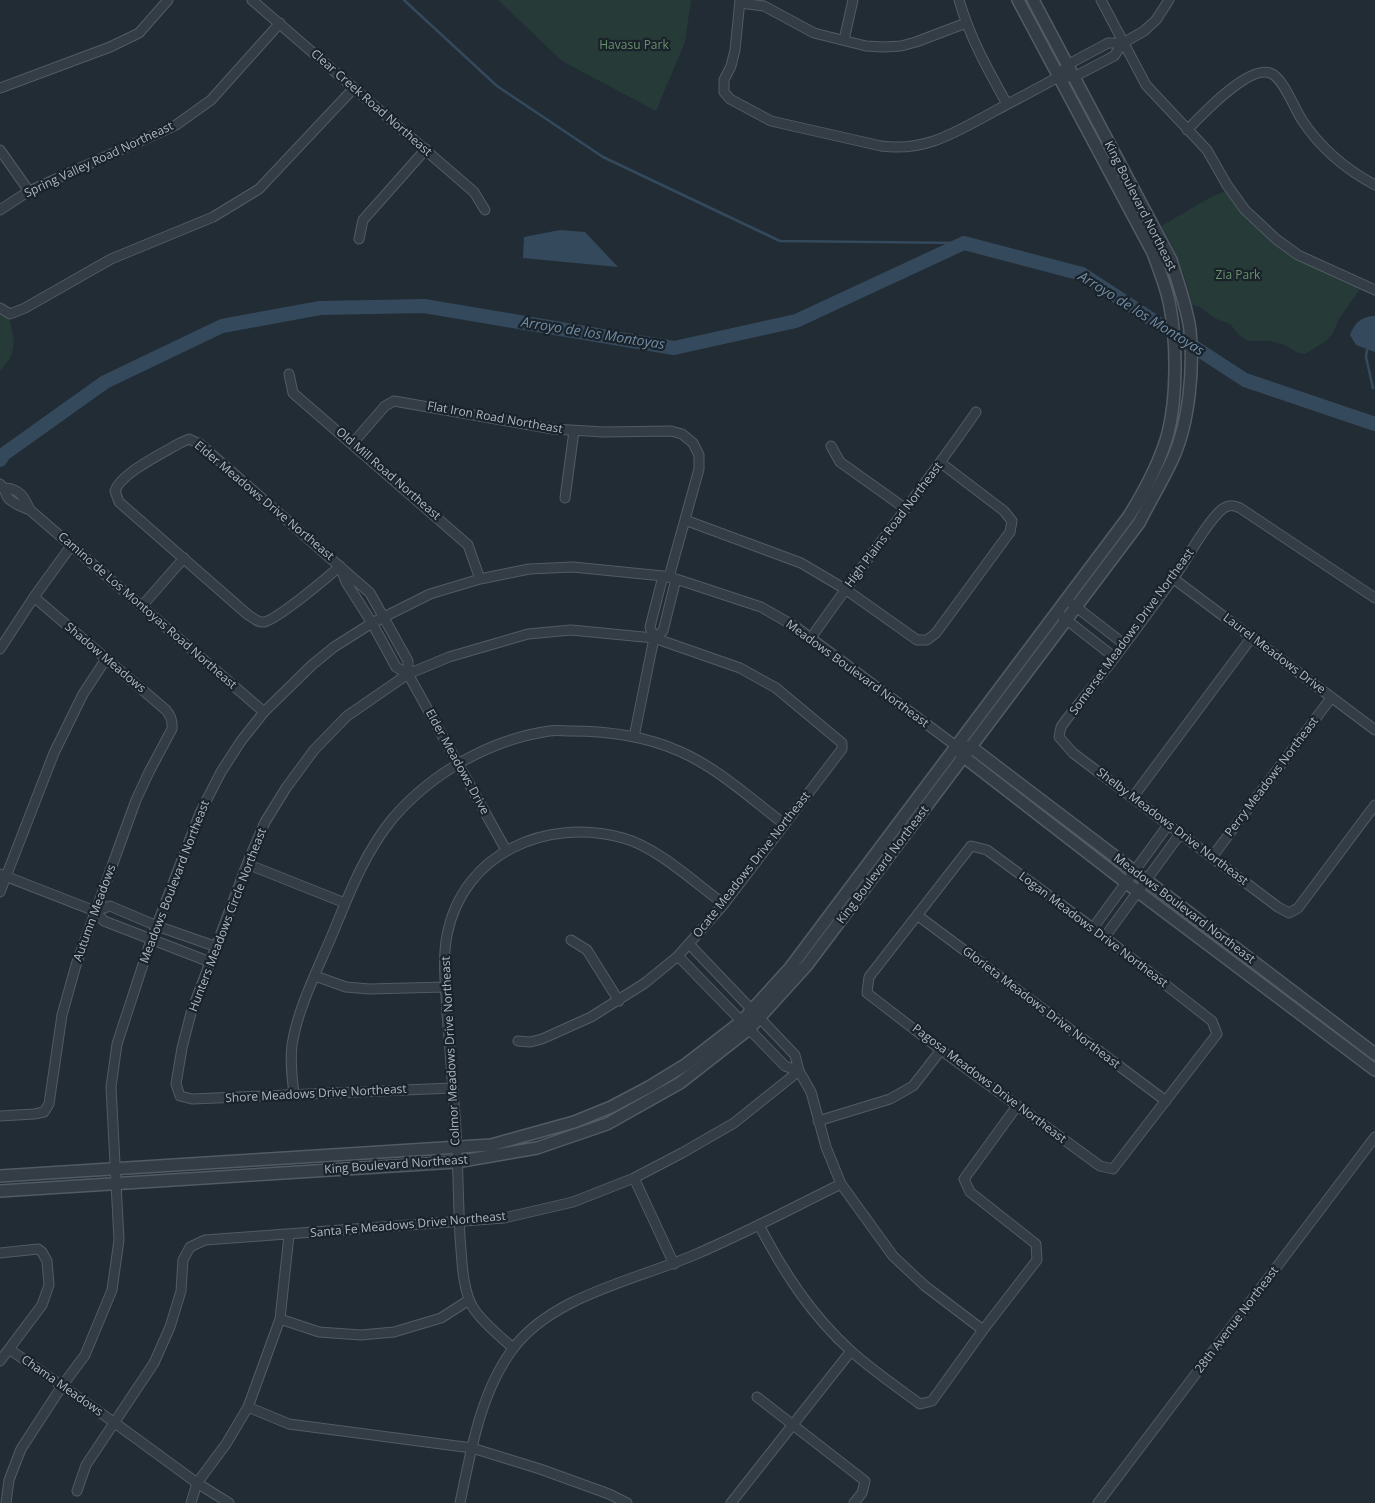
<!DOCTYPE html>
<style>
body{margin:0}
canvas{display:block;background:#212c35}
</style>
<canvas width="1375" height="1503"></canvas>
<script>
const ctx = document.querySelector('canvas').getContext('2d');
ctx.lineJoin = 'round';
function fillPath(path, color) { ctx.fillStyle = color; ctx.fill(path, 'evenodd'); }
function trace(path, color, width, dash) { ctx.strokeStyle = color; ctx.lineWidth = width; ctx.lineCap = dash ? 'butt' : 'round'; ctx.setLineDash(dash || []); ctx.stroke(path); }
function label(font, color, halo, rows, align = 'center') {
  ctx.font = font + ' "Open Sans",sans-serif'; ctx.lineWidth = 4.5; ctx.setLineDash([]); ctx.textBaseline = 'middle'; ctx.strokeStyle = halo; ctx.fillStyle = color; for (const [text, x, y, turn = 0] of rows) {
    ctx.save(); ctx.translate(x, y); ctx.rotate((+turn || 0) * Math.PI / 180); ctx.textAlign = isNaN(turn) ? turn : align; if (halo) ctx.strokeText(text, 0, 0); ctx.fillText(text, 0, 0); ctx.restore();
  }
}
const green = new Path2D(`
 M498,0H691L685,42L656,111L562,61Z
 M1226,191C1261,244 1303,265 1360,289L1339,319L1333,333L1326,341L1305,354L1298,353L1285,345L1270,341H1249L1240,336L1230,324L1214,318L1200,307L1192,305C1186,276 1176,251 1161,226L1211,197Z
 M0,315L9,319C16,341 17,353 0,371Z`);
const water = new Path2D(`
 M560,230L585,232L618,267L523,258L524,237Z
 M1374,316H1375V352L1356,345L1350,335C1355,323 1360,317 1374,316Z`);
const stream = new Path2D(`
 M404,0L497,86L603,157L780,241L964,243
 M1367,350L1366,357L1373,388`);
const river = new Path2D(`
 M0,460L4,454L105,382L222,326L320,308L424,306L674,348L796,321L964,243L1082,274L1245,380L1375,424`);
const minor = new Path2D(`
 M252,0L474,192L485,210
 M740,0L735,50L731,66L724,80V92L730,99L771,121L881,146C926,152 956,132 993,112C1015,100 1037,89 1058,77
 M959,0C970,38 988,70 1007,104
 M1101,0L1146,85L1207,150L1227,185L1245,210L1276,239L1298,255L1375,290
 M740,3L764,6L814,33L866,46L883,47L901,46L916,42L966,23
 M844,40L853,0
 M1123,43H1108L1067,65L1058,77H1074L1114,56L1123,43L1144,31L1156,20L1169,0
 M0,88L110,47L139,33L168,0
 M1187,130C1202,115 1248,65 1270,73C1283,77 1294,108 1302,120C1321,149 1345,169 1375,185
 M0,150L29,191
 M0,210L29,191L176,125L211,100L280,23
 M359,239L363,220L426,149
 M0,308L10,314L25,308L111,259L213,217L259,189L354,88
 M289,374L293,393L468,545L480,579
 M352,444L385,406L394,401L553,429L604,432L671,431L682,434L693,443L699,455V469L669,577
 M831,446L840,462L906,509
 M0,484C5,488 5,493 8,498C14,504 22,507 30,510L264,712
 M5,488C20,489 24,497 30,510
 M565,498L574,431
 M685,520L801,563L845,589L917,640H927L936,633L1010,532L1012,521L1004,511L941,463
 M340,566C328,577 278,619 264,622C258,623 252,617 247,614L119,502L115,491C121,473 163,453 180,443L189,439L200,444L370,593L408,661V674
 M340,567L346,582L372,623L396,667L408,674L506,850
 M1174,579L1375,730
 M1375,598L1240,508C1232,504 1226,505 1220,511C1200,531 1189,558 1172,580C1138,627 1103,674 1066,720L1061,727L1059,737L1073,753L1278,907L1289,913L1298,908L1375,805
 M1071,603L1124,644
 M142,606L184,558
 M1063,617L1114,657
 M654,638L663,631L676,579
 M811,638C864,561 923,489 976,412
 M0,649L34,597L71,546
 M634,737L654,638L650,627L663,576
 M1133,797L1252,637
 M971,846L987,850L1093,928L1212,1021L1217,1034L1113,1169L1100,1166L941,1050L867,993L869,977Z
 M1212,857L1331,698
 M247,864L345,903
 M0,874L95,911L104,921L210,962
 M0,892L54,753L83,694L106,659
 M95,911L110,906L157,926L217,947
 M917,915L1166,1101
 M1093,928L1168,825
 M1104,938L1180,834
 M571,940L587,950L619,1001
 M690,945L795,1055L799,1071L811,1092L826,1147L841,1184L893,1256L925,1286L983,1330
 M678,956L785,1066L799,1071
 M315,976L346,987L369,989L445,987
 M452,1088L192,1099L180,1096L176,1084L182,1048L191,1013L247,864L265,822L286,788L314,750L347,716L408,674L449,657L528,634L571,630L654,638L740,668L776,688L842,743V749L839,753L724,904L678,956L645,983L591,1017L542,1039L530,1042L518,1041
 M294,1094C292,1078 290,1062 292,1045C298,1006 320,965 335,928C351,889 366,851 393,818C432,773 489,740 549,731C556,730 564,731 571,731C608,731 645,736 679,751C718,768 750,798 784,824
 M0,1116L34,1114L44,1112L49,1104L62,1015L76,965L136,800L149,772L172,729C173,721 171,716 166,710L34,597
 M818,1121L890,1099L913,1086L941,1050
 M634,1178L674,1264
 M759,1225C783,1271 811,1315 851,1351C872,1370 897,1387 920,1404L932,1401L983,1330L1037,1260L1036,1244L970,1192L964,1179L1017,1106
 M0,1253L38,1249L42,1252L47,1261L49,1285L42,1305L0,1361
 M280,1319L319,1332L361,1335L394,1332L441,1318L469,1300
 M513,1348C500,1336 484,1324 474,1309C462,1291 462,1259 460,1237C458,1196 458,1156 455,1115C452,1081 450,1047 447,1014C446,988 442,961 447,935C463,853 546,817 623,838C657,847 695,883 724,904
 M9,1349L115,1423L197,1483L229,1503
 M757,1397L865,1481L862,1493L854,1503
 M248,1407L289,1424L472,1448L540,1469L609,1494L627,1503
 M77,1491L86,1465L154,1363L170,1327L181,1291L183,1260L190,1247L205,1240L504,1218L573,1202L634,1178L682,1153L734,1123L799,1071
 M6,1503L9,1480L21,1449L62,1386L85,1355L112,1290L119,1240L111,1087L117,1044L151,940L200,813L221,772L241,741L264,712L312,665L334,647L372,623L430,594L480,579L529,569L573,567L663,576L676,579L761,607L796,627L956,746
 M191,1503L197,1483L226,1444L248,1407L280,1319L289,1235
 M460,1503C471,1451 480,1394 512,1350C551,1296 636,1280 694,1255C744,1234 792,1208 841,1184
 M731,1503L851,1351
 M1098,1503L1375,1137`);
const tertiary = new Path2D(`
 M965,747H971L1375,1054
 M960,752L964,757L1137,891L1375,1070
 M0,1176L491,1145L574,1122L611,1107L649,1087L685,1065L742,1021L790,968L1129,516C1145,490 1160,463 1168,433C1177,398 1177,343 1170,307C1167,288 1159,270 1153,253L1018,0
 M0,1191L456,1162L537,1148L607,1124L680,1083L749,1029L807,965L1139,523C1150,501 1163,480 1173,458C1189,423 1194,369 1190,330C1187,307 1178,283 1171,260L1033,0`);
const parkNames = [
 ["Havasu Park",634,46],
 ["Zia Park",1238,276]
];
const streetNames = [
 ["Clear Creek Road Northeast",371,103,41],
 ["Spring Valley Road Northeast",99,160,-25],
 ["King Boulevard Northeast",1140,206,63],
 ["Flat Iron Road Northeast",495,418,10],
 ["Old Mill Road Northeast",388,474,41],
 ["Elder Meadows Drive Northeast",264,501,40],
 ["High Plains Road Northeast",894,525,-53],
 ["Camino de Los Montoyas Road Northeast",147,611,41],
 ["Somerset Meadows Drive Northeast",1132,632,-54],
 ["Laurel Meadows Drive",1274,654,37],
 ["Shadow Meadows",105,658,40],
 ["Meadows Boulevard Northeast",857,674,36],
 ["Elder Meadows Drive",457,762,61],
 ["Perry Meadows Northeast",1272,777,-53],
 ["Shelby Meadows Drive Northeast",1172,827,37],
 ["Ocate Meadows Drive Northeast",752,865,-52],
 ["King Boulevard Northeast",883,865,-53],
 ["Meadows Boulevard Northeast",175,882,-69],
 ["Meadows Boulevard Northeast",1184,909,37],
 ["Autumn Meadows",95,913,-70],
 ["Hunters Meadows Circle Northeast",228,920,-69],
 ["Logan Meadows Drive Northeast",1093,930,37],
 ["Glorieta Meadows Drive Northeast",1041,1008,37],
 ["Colmor Meadows Drive Northeast",451,1051,-93],
 ["Pagosa Meadows Drive Northeast",989,1084,37],
 ["Shore Meadows Drive Northeast",316,1094,-3],
 ["King Boulevard Northeast",396,1165,-4],
 ["Santa Fe Meadows Drive Northeast",408,1225,-5],
 ["28th Avenue Northeast",1237,1320,-53],
 ["Chama Meadows",62,1386,35]
];
const waterNames = [
 ["Arroyo de los Montoyas",1141,314,32],
 ["Arroyo de los Montoyas",593,334,9]
];
fillPath(green, '#263a38');
fillPath(water, '#35495c');
trace(stream, '#35495c', 2.5);
trace(river, '#35495c', 14);
trace(minor, '#515b64', 11);
trace(tertiary, '#515b64', 14);
trace(minor, '#343d46', 9);
trace(tertiary, '#343d46', 11);
label('12px', '#67926d', '#1a222a', parkNames);
label('12px', '#aeb8c3', '#1a222a', streetNames);
label('italic 14px', '#708ca5', '#1a222a', waterNames);
</script>
